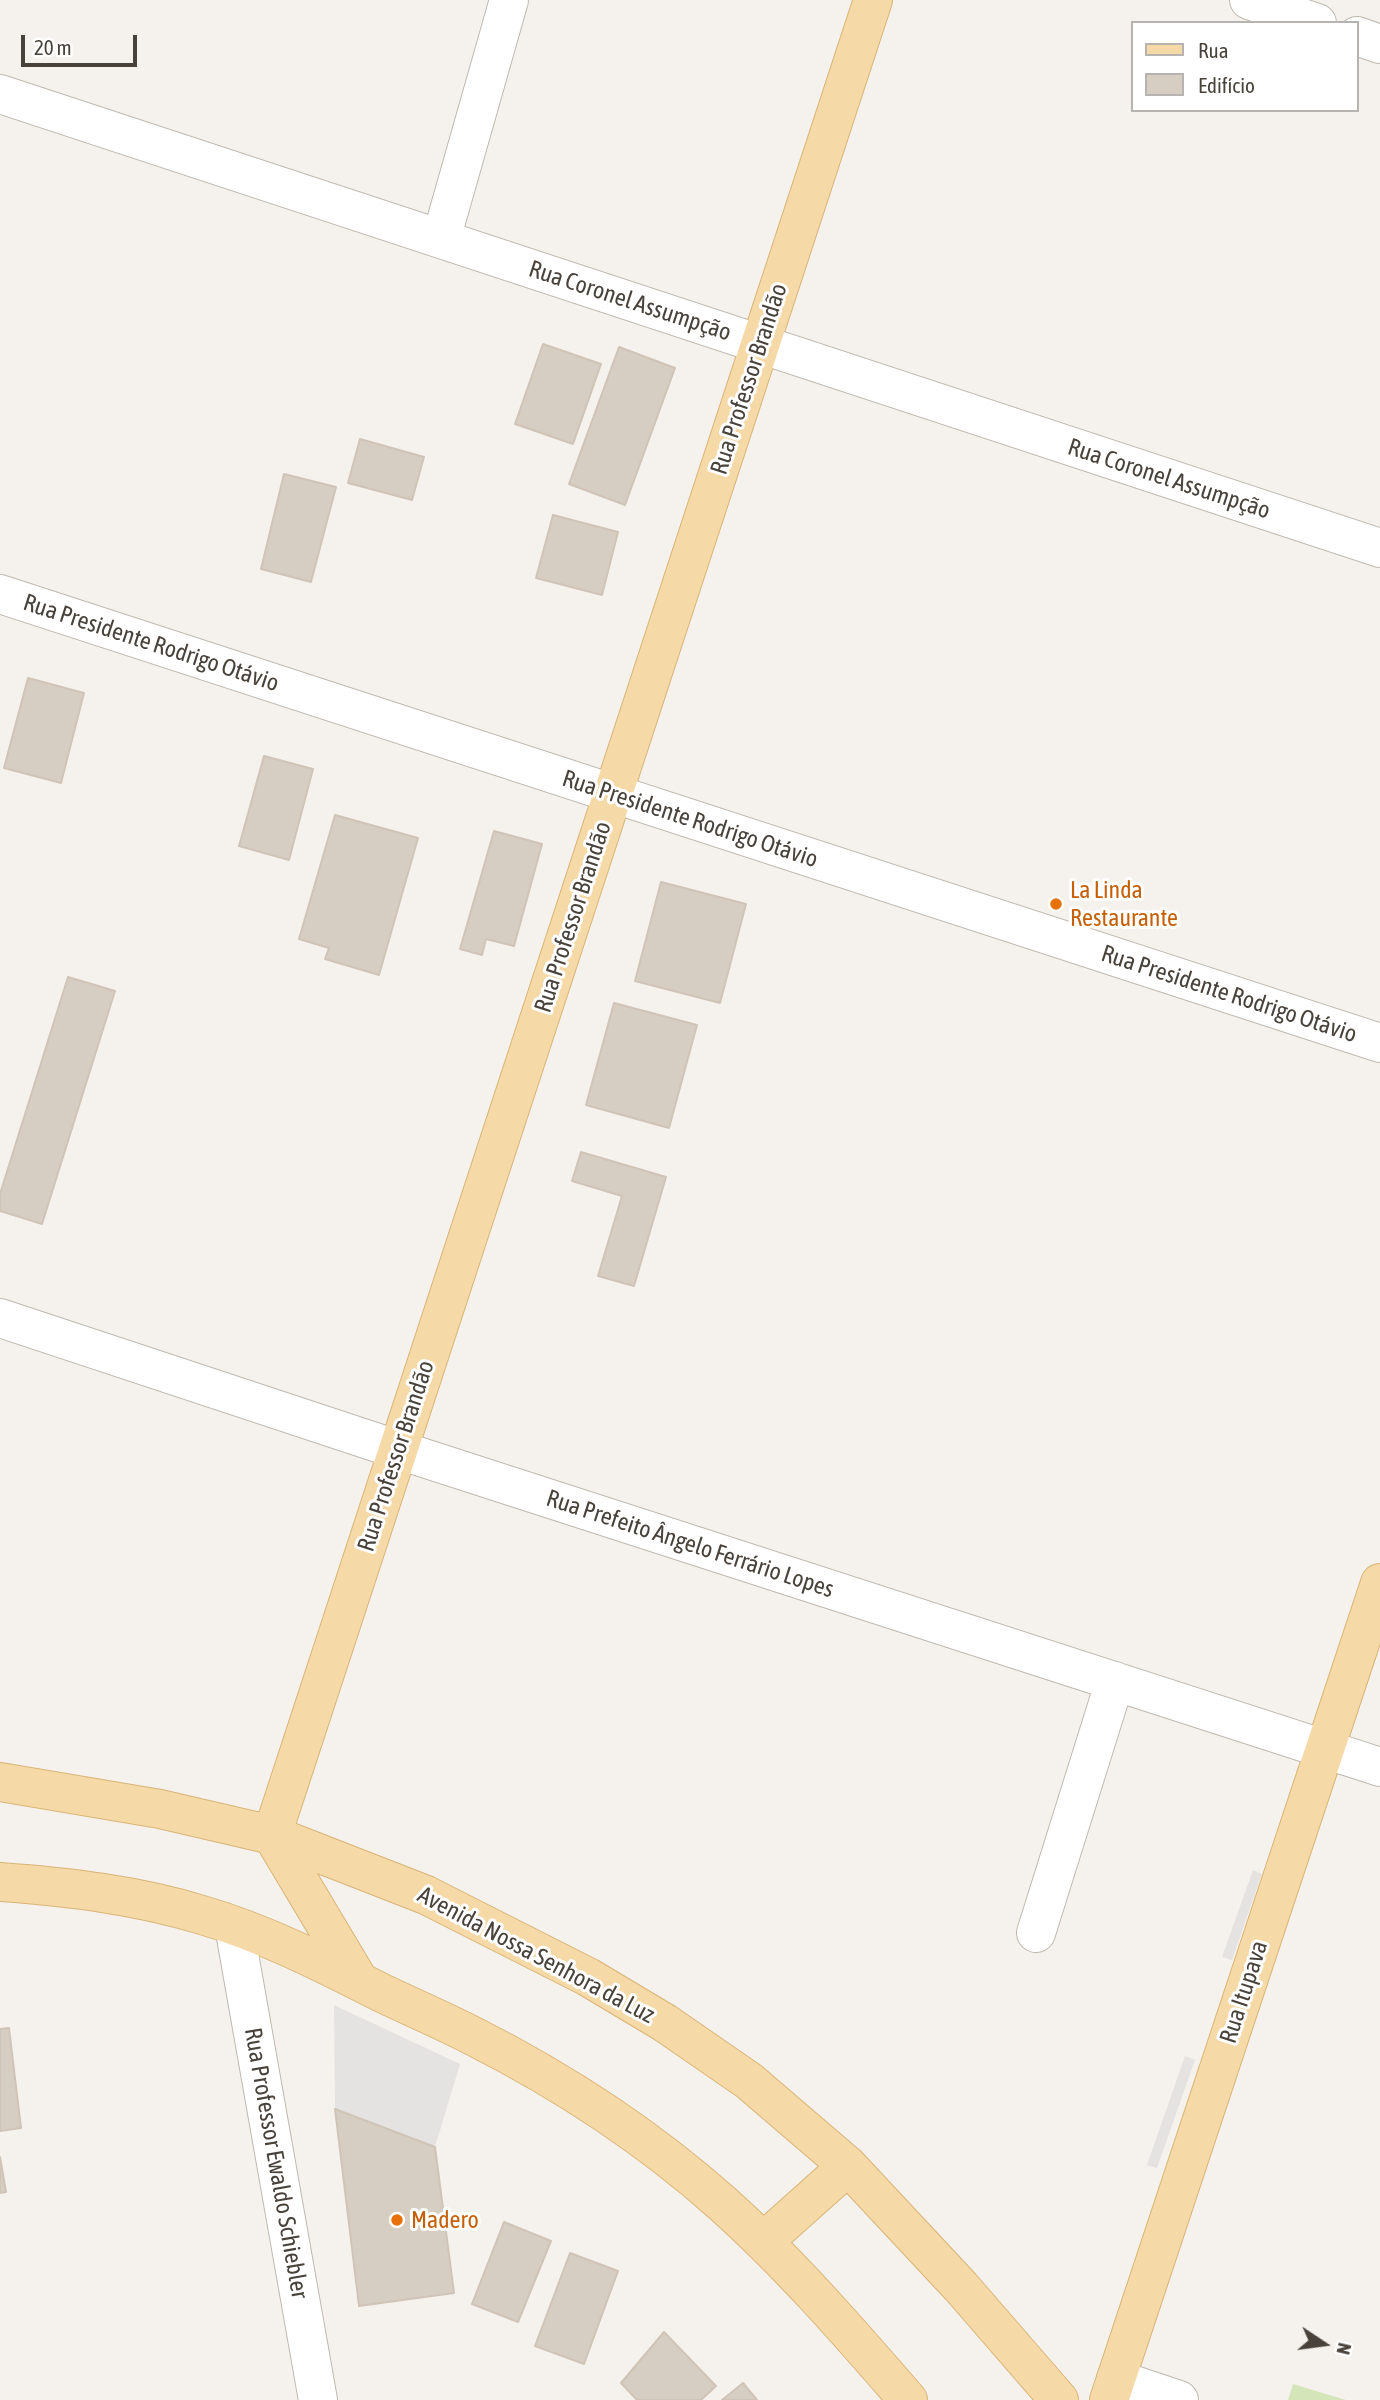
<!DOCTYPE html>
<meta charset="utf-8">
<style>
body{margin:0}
#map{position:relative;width:1380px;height:2400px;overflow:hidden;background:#f5f2ed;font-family:"Asap Condensed",sans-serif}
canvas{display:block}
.legend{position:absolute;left:1131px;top:21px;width:228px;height:91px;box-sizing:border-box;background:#fff;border:2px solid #b6b3b1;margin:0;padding:9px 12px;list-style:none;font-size:21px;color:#49423b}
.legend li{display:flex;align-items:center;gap:14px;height:35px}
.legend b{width:35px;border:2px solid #b6b3b1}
.north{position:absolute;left:1289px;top:2309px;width:70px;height:70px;-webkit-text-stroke:5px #fff;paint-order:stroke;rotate:103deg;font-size:19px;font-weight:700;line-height:28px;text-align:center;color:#49423b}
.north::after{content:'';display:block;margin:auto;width:24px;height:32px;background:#49423b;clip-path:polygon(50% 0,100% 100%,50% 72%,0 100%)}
.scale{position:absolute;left:21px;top:35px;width:116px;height:32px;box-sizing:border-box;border:4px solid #49423b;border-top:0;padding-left:9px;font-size:21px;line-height:24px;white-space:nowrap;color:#49423b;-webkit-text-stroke:5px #fff;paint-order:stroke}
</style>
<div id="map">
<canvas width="1380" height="2400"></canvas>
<ul class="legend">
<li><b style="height:9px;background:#f5d9a6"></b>Rua</li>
<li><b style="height:19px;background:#d6cdc3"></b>Edifício</li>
</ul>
<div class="north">N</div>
<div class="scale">20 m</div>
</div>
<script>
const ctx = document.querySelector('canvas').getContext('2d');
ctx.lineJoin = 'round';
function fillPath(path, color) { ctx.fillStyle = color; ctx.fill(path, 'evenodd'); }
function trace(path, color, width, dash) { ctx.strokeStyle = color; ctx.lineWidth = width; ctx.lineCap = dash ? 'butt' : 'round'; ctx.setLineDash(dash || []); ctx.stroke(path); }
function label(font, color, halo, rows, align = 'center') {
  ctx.font = font + ' "Asap Condensed",sans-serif'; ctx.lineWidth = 6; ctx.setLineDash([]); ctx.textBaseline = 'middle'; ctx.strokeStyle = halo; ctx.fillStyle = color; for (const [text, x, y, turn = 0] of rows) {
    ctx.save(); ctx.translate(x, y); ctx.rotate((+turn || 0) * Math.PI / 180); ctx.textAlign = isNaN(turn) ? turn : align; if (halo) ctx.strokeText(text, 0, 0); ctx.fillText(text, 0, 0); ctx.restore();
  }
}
const green = new Path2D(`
 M1293,2384L1346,2400H1288Z`);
const parking = new Path2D(`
 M1253,1870L1262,1874L1232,1960L1222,1957Z
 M334,2005L460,2064L435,2147L335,2109Z
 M1185,2056L1195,2060L1157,2168L1147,2165Z`);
const building = new Path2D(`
 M543,344L601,364L573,444L515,424Z
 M619,347L675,368L625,505L569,484Z
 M360,439L424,457L412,500L348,483Z
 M284,474L336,487L311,582L261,569Z
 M553,515L618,532L602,595L536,578Z
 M28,678L84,693L61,783L4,768Z
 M264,756L313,769L289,860L239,846Z
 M335,815L418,838L379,975L325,959L329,948L299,939Z
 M494,831L542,844L514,946L486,939L482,955L460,949Z
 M661,882L746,904L720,1003L635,981Z
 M68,977L115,991L42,1224L0,1211V1194Z
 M614,1003L697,1025L669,1128L586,1105Z
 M581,1152L666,1177L634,1286L598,1276L622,1196L572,1181Z
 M9,2028L21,2128L0,2131V2029Z
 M335,2109L435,2147L454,2293L359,2306Z
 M0,2157L6,2192L0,2193Z
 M504,2222L551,2241L518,2322L472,2304Z
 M570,2253L618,2271L584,2364L535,2346Z
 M664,2332L716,2386L701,2400H637L621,2383Z
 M743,2383L757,2400H722Z`);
const minor = new Path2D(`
 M1249,0L1317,23
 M1357,36L1380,44
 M0,94L1380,548
 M441,239L509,0
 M0,594L1380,1043
 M0,1318L399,1450L1380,1767
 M234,1926L318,2400
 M1036,1933L1115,1681
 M1116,2379L1179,2400`);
const major = new Path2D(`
 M0,1782L160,1809L272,1835L426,1895L588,1977L665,2023L749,2081L848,2166L961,2287L1059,2400
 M272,1835L873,0
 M272,1835L359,1981
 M0,1882C68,1887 137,1895 202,1915C264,1933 323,1963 380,1992C411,2007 442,2020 473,2036C562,2081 648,2137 723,2204C790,2264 849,2332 908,2400
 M763,2242L848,2166
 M1109,2400L1380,1583`);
const markers = [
 [1056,904,7,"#e8710a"],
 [397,2220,7,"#e8710a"]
];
const streetNames = [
 ["Rua Coronel Assumpção",630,301,18],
 ["Rua Professor Brandão",749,379,-72],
 ["Rua Coronel Assumpção",1169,479,18],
 ["Rua Presidente Rodrigo Otávio",151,643,18],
 ["Rua Presidente Rodrigo Otávio",690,819,18],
 ["Rua Professor Brandão",573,917,-72],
 ["Rua Presidente Rodrigo Otávio",1229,994,18],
 ["Rua Professor Brandão",396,1456,-72],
 ["Rua Prefeito Ângelo Ferrário Lopes",690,1544,18],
 ["Avenida Nossa Senhora da Luz",536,1955,28],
 ["Rua Itupava",1244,1992,-72],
 ["Rua Professor Ewaldo Schiebler",276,2163,80]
];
const foodNames = [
 ["La Linda",1070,890],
 ["Restaurante",1070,918],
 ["Madero",411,2220]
];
fillPath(green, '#d5e5ba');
fillPath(parking, '#e4e3e1');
fillPath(building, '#d6cdc3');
trace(building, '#d0c4b7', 2);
trace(minor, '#c0b9b0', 40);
trace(major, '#d9b477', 40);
trace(minor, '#fff', 38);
trace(major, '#f5d9a6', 38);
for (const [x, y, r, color] of markers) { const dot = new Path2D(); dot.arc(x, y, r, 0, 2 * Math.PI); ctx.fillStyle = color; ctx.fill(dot); trace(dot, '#fff', 2.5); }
label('24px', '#49423b', '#fff', streetNames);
label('24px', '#c56008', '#fff', foodNames, 'left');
</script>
